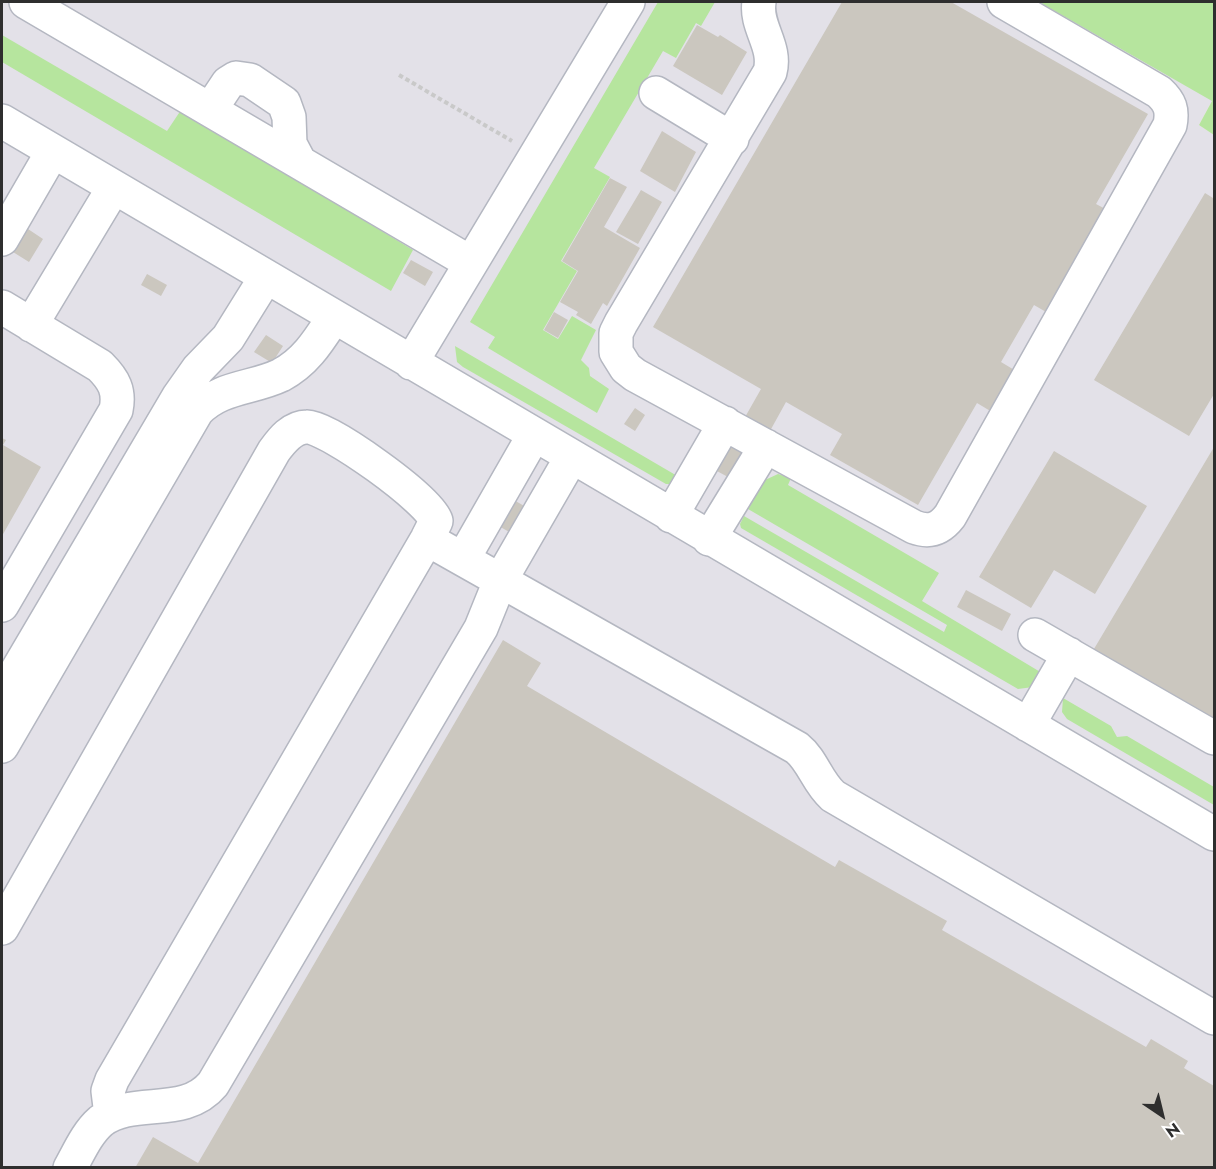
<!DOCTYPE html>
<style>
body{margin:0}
#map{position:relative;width:1216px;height:1169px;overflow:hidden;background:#efe9e1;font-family:Jost,sans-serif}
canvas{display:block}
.frame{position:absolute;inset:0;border:3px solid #2e2e2e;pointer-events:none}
.north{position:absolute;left:1132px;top:1085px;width:60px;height:60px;-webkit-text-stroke:4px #fff;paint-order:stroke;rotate:145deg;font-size:16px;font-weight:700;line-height:24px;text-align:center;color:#2e2e2e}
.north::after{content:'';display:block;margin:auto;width:21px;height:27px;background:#2e2e2e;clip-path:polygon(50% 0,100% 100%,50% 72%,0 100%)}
</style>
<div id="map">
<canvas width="1216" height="1169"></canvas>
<div class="frame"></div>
<div class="north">N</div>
</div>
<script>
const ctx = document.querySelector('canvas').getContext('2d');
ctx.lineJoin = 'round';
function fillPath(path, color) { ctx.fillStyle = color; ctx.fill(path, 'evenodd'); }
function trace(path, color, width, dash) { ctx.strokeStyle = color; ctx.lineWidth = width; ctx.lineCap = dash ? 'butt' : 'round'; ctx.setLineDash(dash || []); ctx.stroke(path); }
const industrial = new Path2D(`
 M2,2H1214V97L1199,125L1214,135V1167L2,1168Z`);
const green = new Path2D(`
 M658,2H715L701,26L696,23L676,58L663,51L594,168L610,177L561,261L577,271L543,330L558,339L572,316L596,330L581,360L589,368L590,376L609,389L597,413L488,348L495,337L470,322Z
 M1039,2H1214V135L1199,125L1212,101Z
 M2,35L167,131L181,110L413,250L391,291L2,62Z
 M455,346L679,477L672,484H666L463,367L457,362Z
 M778,474L791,478L788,485L939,573L922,601L1042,673L1033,687L1018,689L741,528L740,524L744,516L944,632L947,625L748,509L765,480Z
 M1063,698L1111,726L1117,737L1127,736L1214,787V805L1067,719L1062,712Z`);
const building = new Path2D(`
 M842,2H951L1148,114L1096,204L1113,213L1053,316L1034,305L1001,362L1016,371L992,412L977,403L918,505L830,455L842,434L786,402L765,440L740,426L761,389L653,327Z
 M697,25L718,37L720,35L747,52L722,95L673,66Z
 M662,131L696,152L675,192L640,171Z
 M610,178L627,187L604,227L640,248L607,306L603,303L591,324L576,315L578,312L560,302L578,271L562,261Z
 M641,190L662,202L638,244L616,232Z
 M1205,193L1213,198L1214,195V394L1189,436L1094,380Z
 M28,229L43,239L29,262L13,252Z
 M411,260L433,272L425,286L403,273Z
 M147,274L167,285L161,296L141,285Z
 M554,312L568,320L558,338L544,330Z
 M266,335L283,346L272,363L254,352Z
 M635,408L645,415L635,431L624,424Z
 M2,438L6,440L3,445L41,467L2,536Z
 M732,443L744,451L728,477L715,470Z
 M1214,447V733L1088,659Z
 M1054,451L1147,506L1095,594L1054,570L1031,608L979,577Z
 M512,499L526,507L511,533L497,525Z
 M966,590L1011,614L1002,631L957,607Z
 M503,640L541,663L527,686L835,867L839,860L947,921L942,930L1146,1047L1151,1039L1188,1061L1184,1068L1214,1086V1168H135L153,1137L198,1163Z`);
const path = new Path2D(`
 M399,75L512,141`);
const minor = new Path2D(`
 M26,2L471,263
 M759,2C755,27 777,46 770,72L621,323L616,333V352L626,368L635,375L914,527C930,533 940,529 950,516L1170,125C1173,110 1170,102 1159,92L1004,2
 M656,93L732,139
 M210,110L228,83L236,78L250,80L284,103L289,117L290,144L299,161
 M2,121L1214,834
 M2,239L53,151
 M2,307L100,366C114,380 120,391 116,410L2,605
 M31,325L114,187
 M411,363L628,2
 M671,516L725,423
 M427,539L797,748C813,761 817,782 833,796L1214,1018
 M709,539L766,446
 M463,559L534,435
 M1035,635L1214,738
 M2,696L179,396L198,369L228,338L266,277
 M1028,725L1069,654
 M2,746L197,411C221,386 252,389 281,375C306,362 319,340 334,317
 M2,928L274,451C282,440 292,427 307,427C327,426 433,502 436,521L427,539L112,1080L108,1091L111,1115
 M70,1168C79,1152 87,1133 101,1121C134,1096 184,1119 213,1084L481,628L500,581L571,458`);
fillPath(industrial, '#e3e1e8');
fillPath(green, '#b6e59e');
fillPath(building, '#cbc7bf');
trace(minor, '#b4b7c1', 36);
trace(path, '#c9c9c9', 4, [4.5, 3]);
trace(minor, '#fff', 33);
</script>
